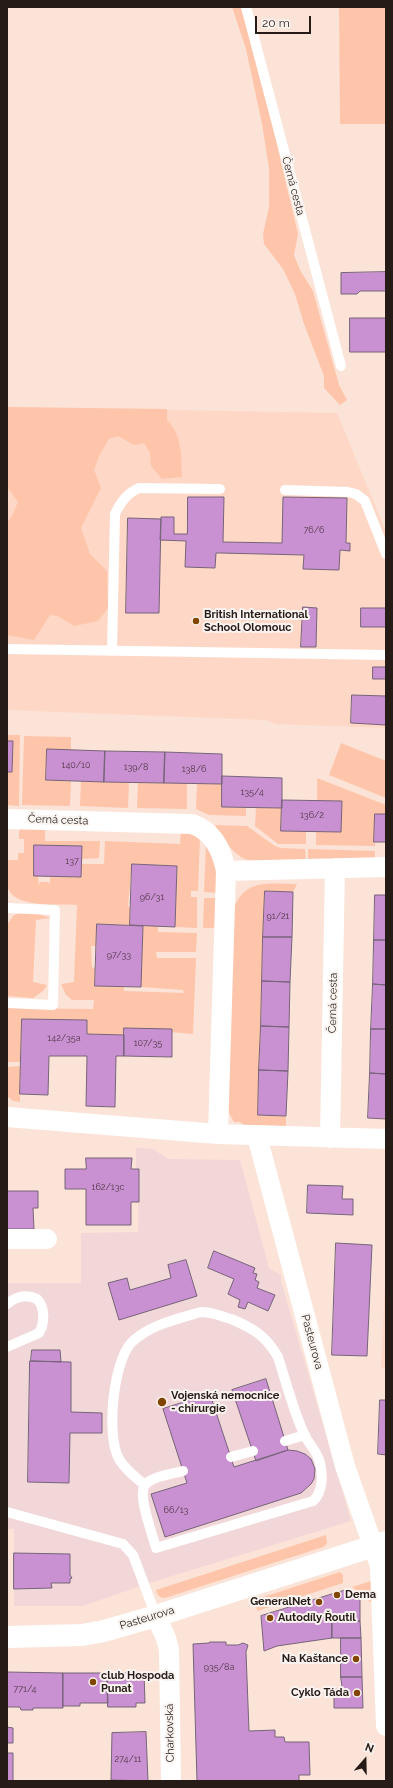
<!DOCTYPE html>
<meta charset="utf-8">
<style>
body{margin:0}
#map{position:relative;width:393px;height:1788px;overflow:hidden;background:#fbe3d7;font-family:Raleway,sans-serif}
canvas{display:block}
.frame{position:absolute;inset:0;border:8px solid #261b16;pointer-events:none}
.north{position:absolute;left:345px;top:1740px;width:40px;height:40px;-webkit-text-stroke:3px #faf4f1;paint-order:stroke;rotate:20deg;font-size:11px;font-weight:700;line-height:16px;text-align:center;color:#261b16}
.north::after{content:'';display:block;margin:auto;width:14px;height:18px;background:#261b16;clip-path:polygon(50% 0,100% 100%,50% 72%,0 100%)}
.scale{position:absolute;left:255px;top:16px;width:56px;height:18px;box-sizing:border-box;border:2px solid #261b16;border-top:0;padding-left:5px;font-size:12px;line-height:14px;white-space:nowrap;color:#261b16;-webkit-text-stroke:3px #faf4f1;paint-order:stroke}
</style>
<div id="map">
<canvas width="393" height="1788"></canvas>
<div class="frame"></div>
<div class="north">N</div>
<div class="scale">20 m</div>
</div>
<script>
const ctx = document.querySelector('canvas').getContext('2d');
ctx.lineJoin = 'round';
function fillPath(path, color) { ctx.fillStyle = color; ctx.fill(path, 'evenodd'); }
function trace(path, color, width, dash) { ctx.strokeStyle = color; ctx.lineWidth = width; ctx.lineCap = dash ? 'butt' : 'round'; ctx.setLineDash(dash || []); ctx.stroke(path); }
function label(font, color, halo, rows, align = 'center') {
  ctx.font = font + ' Raleway,sans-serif'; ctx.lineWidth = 4; ctx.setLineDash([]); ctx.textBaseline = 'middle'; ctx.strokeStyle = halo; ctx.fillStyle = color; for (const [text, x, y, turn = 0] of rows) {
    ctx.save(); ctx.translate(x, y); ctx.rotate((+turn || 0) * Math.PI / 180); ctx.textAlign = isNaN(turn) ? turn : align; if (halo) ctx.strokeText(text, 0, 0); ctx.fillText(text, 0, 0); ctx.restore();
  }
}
const built = new Path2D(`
 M7,407L337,413L386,532V728L275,724L266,720L7,710Z
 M386,1262V1369L381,1368Z`);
const medical = new Path2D(`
 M136,1148L153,1149L168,1159L240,1160L269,1268L281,1275V1281L351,1521L143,1585L83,1606H14V1529H7V1283H81V1233L138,1232L139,1169H136Z`);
const green = new Path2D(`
 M232,7H241L263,85L298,234L294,255L300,270L313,291L339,385L347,400L340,405L324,388V376L304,324L295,294L283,269L264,244L263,234L269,207V168L262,124L246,49Z
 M339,7H386V124H340Z
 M7,407L167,409V420C183,436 181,457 182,477L162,479L151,466L150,453L144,443L134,445L118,436L109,439L99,456L94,470L101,488L81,528L90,554L107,571L108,608L98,621L74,626L58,616L50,615L34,640L7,635V522L12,516L18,502L7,487Z
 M7,735H20L19,806L7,805V772H12L13,742L7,741Z
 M24,736L71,737V750H47L46,780L71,781L70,806L22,805Z
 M341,743L386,761V798L329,775Z
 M317,778L386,805V814H375V846L316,845V831L341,832L342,801H317Z
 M81,781L129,782L128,808L80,806Z
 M138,783H187V809L137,808Z
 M197,784H222V807L246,808V816L209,815L196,809Z
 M256,808H282L306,831V844H278L255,826Z
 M216,825L247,826L275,846L281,848L305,849L306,861C289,861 255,866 241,857C230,850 222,837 215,826Z
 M21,828H45V841H100L99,858L82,859V847L34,876H38L39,885L40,882H49L50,885V877H81L82,864H104L105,841L180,844L181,831L200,837L198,891H191V897H197V928L175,927L177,866L132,864L128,906L130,907V925L97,924L96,946H91L92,967L95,968V986L124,987V991L184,993L183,990L141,987L143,926H158V932L197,933L196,952H156L157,958H196L193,1034L124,1028V1035L87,1034V1020L23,1019L21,1062H7L8,1008L93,1009L94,1000H72L66,995L61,984L74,982L77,905C59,904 14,908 8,888C5,880 7,868 7,860H18V853H24V839H19V831Z
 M206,842L217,861L218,893L204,892Z
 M308,849L375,851V860L308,861Z
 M297,884L293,892H265L258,1115L286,1116V1126L244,1125L240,1122H234L229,1113L227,1104L233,910C245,878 268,884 297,884Z
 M204,898H218L215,928H203Z
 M21,913L39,914L50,918L36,920L33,982L47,985L43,991L33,998L7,996L8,923L14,915Z
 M21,1066L20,1102L13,1101L7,1096V1067Z
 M326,1535L327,1544L323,1547L165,1598C160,1598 157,1595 156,1590Z
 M340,1572L343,1575V1583L257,1611L256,1602L257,1599Z
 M374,1580L372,1603L352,1587Z`);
const building = new Path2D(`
 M386,272V291H360L357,294H341V273Z
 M350,318H386V352H350Z
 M188,497H224L223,542L282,543L283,497L347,498L346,543H350V551L340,550L339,570L303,569L304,555L220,553H216L215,568L185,567L186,541L160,540L161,517H174V534H187Z
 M128,518L161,519L159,613H126Z
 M303,607L317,608L316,647H301Z
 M361,608H386V627H361Z
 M373,667H386V679H373Z
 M352,695L386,696V725L351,723Z
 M7,741H13L12,772H7Z
 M47,749L105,751L104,782L46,780Z
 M105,751L165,752L164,783L104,782Z
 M165,752L222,754V784L164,783Z
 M222,776L282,778V808L222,807Z
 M282,800L342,801L341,832L281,831Z
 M375,814H386V842H374Z
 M34,845L82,846L81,877L34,876Z
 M132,864L177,866L175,927L130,925Z
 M265,891L293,892L292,937H263Z
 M375,895H386V940H374Z
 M97,924L143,926L141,987L95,986Z
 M263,937H292L290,982L262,981Z
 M374,940H386V985L373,984Z
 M262,981L290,982L289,1027L261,1026Z
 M373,984L386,985V1029H371Z
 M22,1019L87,1020V1034L124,1035V1056H116L115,1107L86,1106L87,1056H49L48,1095L20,1094Z
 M261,1026L289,1027L288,1071L259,1070Z
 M124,1028L172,1029V1057L124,1056Z
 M371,1029H386V1074L370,1073Z
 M259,1070L288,1071L286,1116L258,1115Z
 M370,1073L386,1074V1119L368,1118Z
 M86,1158H132L131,1169H139V1202H131V1225H86V1189H65V1169H86Z
 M308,1185L343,1186L342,1199H353V1215L307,1213Z
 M7,1191H38V1208H33L34,1229H7Z
 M336,1243L372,1245L367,1356L332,1355Z
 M214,1251L255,1268L253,1273L257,1274L255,1280L259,1282L257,1288L275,1295L268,1311L248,1302L245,1309L238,1307L240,1300L228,1294L234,1279L208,1268Z
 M186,1260L197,1296L119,1320L108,1283L127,1278L130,1290L171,1278L168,1265Z
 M32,1350H60L61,1362L31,1361Z
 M30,1361L71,1362V1412L102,1413V1433H70L69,1483L28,1482Z
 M266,1379L288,1450L256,1461L232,1390Z
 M210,1394L234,1467L288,1450L297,1451L305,1454L311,1459L315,1469L314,1479L311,1484L301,1493L165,1537L151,1494L187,1483L163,1409Z
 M380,1400H386V1455L378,1454Z
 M14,1553L70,1554V1575L72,1578L70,1579V1583H51L52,1588L14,1589Z
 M346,1590L360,1599V1621H332V1638L277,1646L264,1651L261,1616Z
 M332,1621H360L361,1638H332Z
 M341,1638H361L362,1677H341Z
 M210,1642H226V1645H238L243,1643L248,1645L246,1652L249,1731L275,1730V1737H284L285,1742H309L310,1775H299V1781H197L193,1644L209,1643Z
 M7,1672L63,1673V1708H33V1710H21L20,1707H7Z
 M63,1673H107L108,1703H80V1706H63Z
 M107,1673H144L145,1703H136V1707H108Z
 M341,1677H362L363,1708H334V1689H342Z
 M7,1727L13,1728V1743H7Z
 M146,1732L148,1781L111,1780L112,1733Z
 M7,1753H13V1781H7Z`);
const lane = new Path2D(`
 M246,7L341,366
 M285,490L348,492L356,494L365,501L386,554
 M7,649L386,655
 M112,651L115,514C121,502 126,494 139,488L220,489
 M7,908L55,910L53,1005L7,1003
 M7,1304C16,1296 27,1294 37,1299C45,1307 45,1323 39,1333L7,1347
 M285,1441L305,1435
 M231,1457L253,1451
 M145,1485C135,1477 125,1469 119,1459C106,1436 113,1363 131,1343C149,1325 177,1319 201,1312C212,1312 221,1316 231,1319C253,1328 266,1336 278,1357C286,1382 294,1413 305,1436C310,1445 318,1453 320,1463C323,1475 323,1492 313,1501L156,1548C153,1535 137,1495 145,1485C152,1476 173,1474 183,1471
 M7,1512L123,1544L133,1555L156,1616`);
const street = new Path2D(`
 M7,819L192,824C213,831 222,850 226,871L218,1134
 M226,871L386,867
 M7,1117L218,1134L386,1139
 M257,1136L345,1466L380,1566L386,1726
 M330,1138L335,868
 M7,1239H47
 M156,1616L166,1638L169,1650L171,1781`);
const secondary = new Path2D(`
 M7,1637L82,1635L104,1631L156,1616L386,1542`);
const markers = [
 [196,621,4,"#814500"],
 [162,1402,5,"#814500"],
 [337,1595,4,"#814500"],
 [319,1602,4,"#814500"],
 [270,1618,4,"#814500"],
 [356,1659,4,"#814500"],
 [93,1682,4,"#814500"],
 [357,1693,4,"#814500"]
];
const numberNames = [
 ["76/6",314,530],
 ["140/10",76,765],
 ["139/8",136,767],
 ["138/6",194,769],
 ["135/4",252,792],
 ["136/2",312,815],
 ["137",72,861],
 ["96/31",152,897],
 ["91/21",278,916],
 ["97/33",119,955],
 ["142/35a",64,1038],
 ["107/35",148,1043],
 ["162/13c",108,1187],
 ["66/13",176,1510],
 ["935/8a",219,1667],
 ["771/4",25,1689],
 ["274/11",128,1759]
];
const streetNames = [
 ["Černá cesta",293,186,75],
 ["Černá cesta",58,820,2],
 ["Černá cesta",333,1003,-89],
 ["Pasteurova",312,1342,75],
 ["Pasteurova",147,1618,-17],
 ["Charkovská",170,1733,-91]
];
const poiNames = [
 ["British International",204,615],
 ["School Olomouc",204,628],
 ["Vojenská nemocnice",171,1396],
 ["- chirurgie",171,1409],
 ["Dema",345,1595],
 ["GeneralNet",311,1602,"right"],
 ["Autodíly Řoutil",278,1618],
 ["Na Kaštance",348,1659,"right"],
 ["club Hospoda",101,1676],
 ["Punat",101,1689],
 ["Cyklo Táda",349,1693,"right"]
];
fillPath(built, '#fed7c6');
fillPath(medical, '#f2d7d9');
fillPath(green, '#fec5aa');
fillPath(building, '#ca91d2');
trace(building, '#766479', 1);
trace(lane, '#fff', 10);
trace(street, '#fff', 20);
trace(secondary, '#fff', 22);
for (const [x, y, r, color] of markers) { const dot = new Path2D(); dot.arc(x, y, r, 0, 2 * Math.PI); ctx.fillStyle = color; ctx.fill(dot); trace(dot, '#faf4f1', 1.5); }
label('9px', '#4f3845', null, numberNames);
label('11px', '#261b16', '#faf4f1', streetNames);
label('bold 11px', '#261b16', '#faf4f1', poiNames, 'left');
</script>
